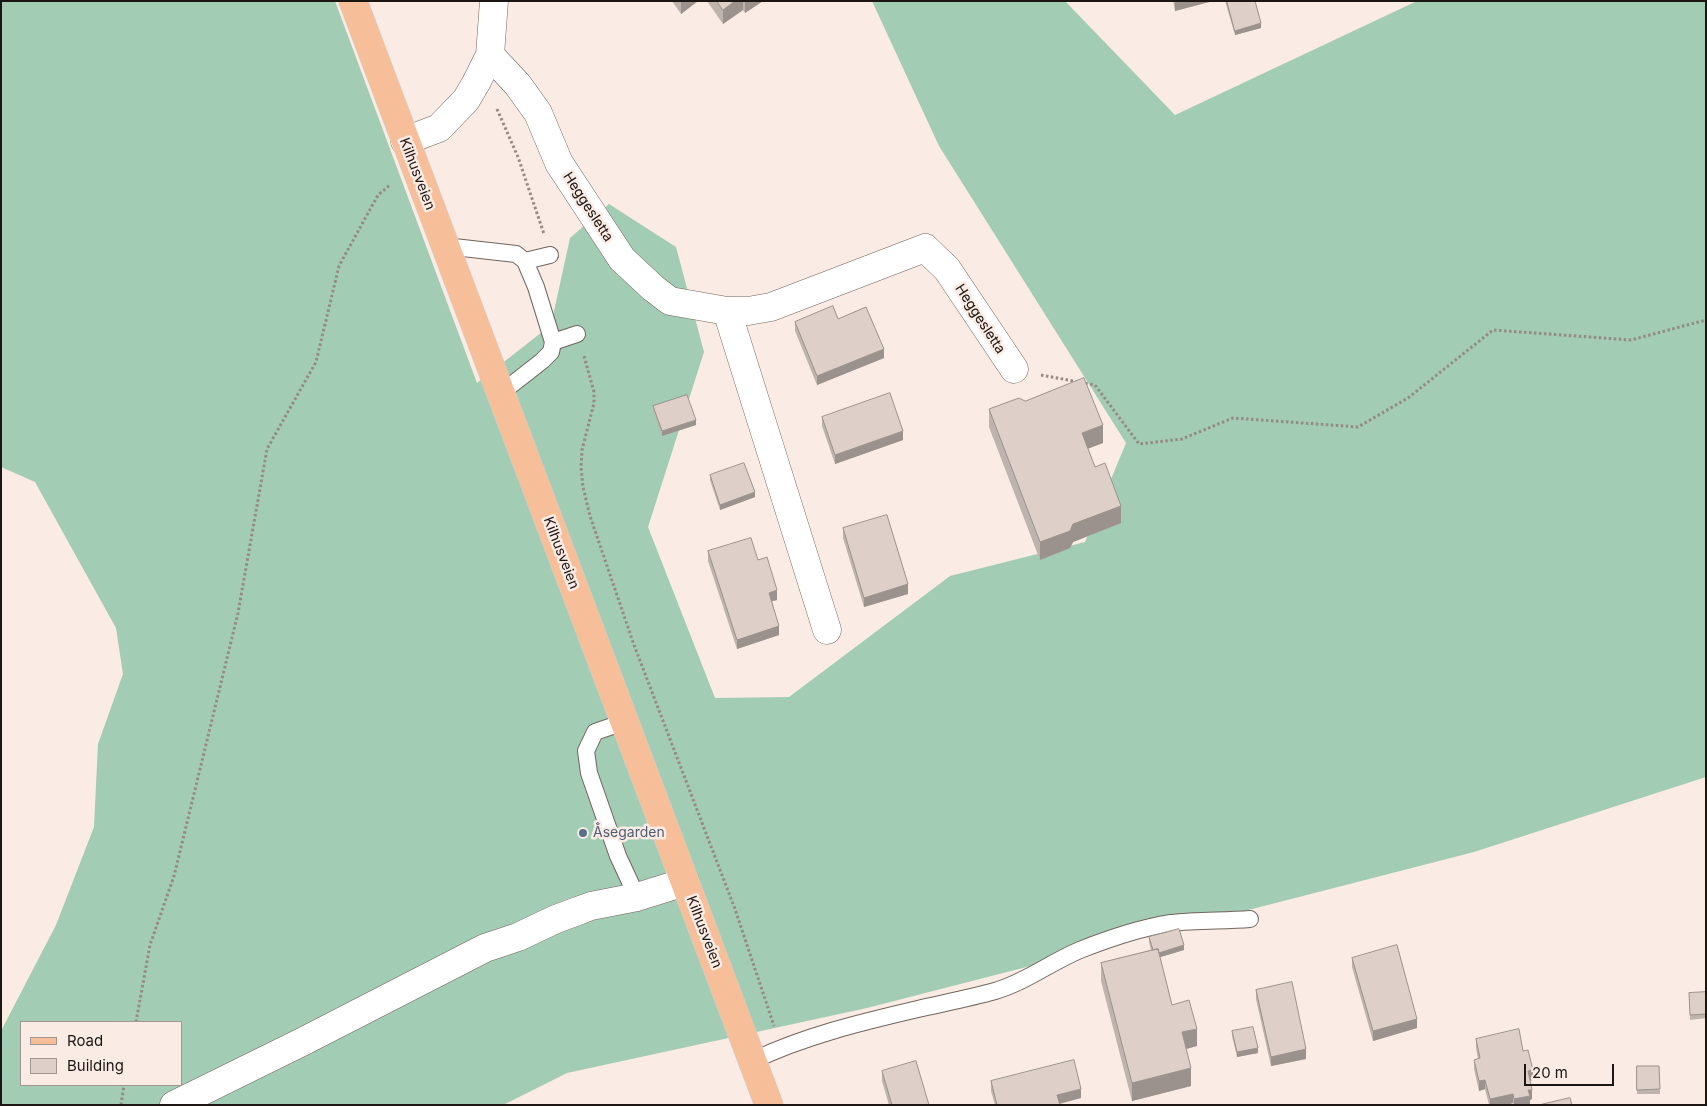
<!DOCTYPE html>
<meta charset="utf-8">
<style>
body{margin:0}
#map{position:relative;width:1707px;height:1106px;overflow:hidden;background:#faebe4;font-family:Inter,sans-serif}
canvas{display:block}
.frame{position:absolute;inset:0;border:2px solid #1b1613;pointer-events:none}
.legend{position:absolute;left:20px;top:1021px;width:162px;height:65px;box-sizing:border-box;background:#faebe4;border:1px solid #a19690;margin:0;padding:6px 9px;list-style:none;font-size:15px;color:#1b1613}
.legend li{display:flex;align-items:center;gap:10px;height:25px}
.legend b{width:25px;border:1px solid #a19690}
.scale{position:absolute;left:1524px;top:1064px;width:90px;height:22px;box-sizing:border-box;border:2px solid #1b1613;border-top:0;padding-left:6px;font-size:15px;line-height:18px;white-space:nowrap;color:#1b1613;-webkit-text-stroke:4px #faebe4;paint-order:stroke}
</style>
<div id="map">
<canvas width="1707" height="1106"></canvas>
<div class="frame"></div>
<ul class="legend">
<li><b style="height:6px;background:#f7be9a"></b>Road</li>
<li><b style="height:14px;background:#ded0c9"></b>Building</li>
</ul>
<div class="scale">20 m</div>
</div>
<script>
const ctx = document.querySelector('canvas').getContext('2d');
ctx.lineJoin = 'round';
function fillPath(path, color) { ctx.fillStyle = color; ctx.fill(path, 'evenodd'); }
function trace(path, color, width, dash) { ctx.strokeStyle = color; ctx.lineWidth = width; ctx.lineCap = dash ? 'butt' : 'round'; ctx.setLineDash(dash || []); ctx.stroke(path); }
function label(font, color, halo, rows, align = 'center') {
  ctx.font = font + ' Inter,sans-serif'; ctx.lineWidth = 5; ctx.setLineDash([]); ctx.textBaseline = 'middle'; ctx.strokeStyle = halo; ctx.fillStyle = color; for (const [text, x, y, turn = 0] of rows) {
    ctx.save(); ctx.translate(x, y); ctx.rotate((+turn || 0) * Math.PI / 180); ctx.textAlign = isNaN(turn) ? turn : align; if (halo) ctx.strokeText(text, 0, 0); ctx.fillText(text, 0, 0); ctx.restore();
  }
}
const forest = new Path2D(`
 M1,1H335L477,383L551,325L570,238L609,204L676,247L704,352L648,527L715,698L789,697L950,576L1085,542L1126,443L939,146L872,1H1065L1175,115L1417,1H1706V777L1474,852L867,1008L567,1073L503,1105H1V1031L56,925L94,827L98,744L123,674L116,628L35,482L1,467ZM21,1022H181V1085H21Z`);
const path = new Path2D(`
 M497,109L518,157L544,234
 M584,356L594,392V403L582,450L581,467L583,487L590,516L634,645L735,909L774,1026
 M1041,375L1095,385L1139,444L1182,439L1233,418L1358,427L1408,398L1493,330L1631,340L1706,320
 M136,1022L150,945L174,876L238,613L267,449L316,362L339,266L378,195L390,185
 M121,1105L124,1085`);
const lane = new Path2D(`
 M445,246L516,254L525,261L536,287L553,342L551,352L542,361L501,393
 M525,261L550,255
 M553,342L577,334
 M624,722L595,732L586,751L589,773L618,856L637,897
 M752,1061C804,1036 862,1022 918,1009C944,1003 970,998 995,991C1026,982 1051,962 1080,950C1110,938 1140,928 1171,923C1197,920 1224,921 1250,919`);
const street = new Path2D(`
 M490,55L518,85L538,113L559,163L622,259L653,288L670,301L727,311H748L771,307L925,248L947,269L1014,369
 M405,141L439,128L466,100L476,83L490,55L494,1
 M727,311L827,630
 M174,1105L302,1042L485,948L518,937L556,919L575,912L591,906L637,897L685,882`);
const primary = new Path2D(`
 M353,1L769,1105`);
const wall = new Path2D(`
 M672,1H698L681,14Z
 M707,1H763L745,13L743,10L723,24Z
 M1173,1H1213L1175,11Z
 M1225,1H1255L1261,28L1235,35Z
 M838,319L884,358L817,385L795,331V322Z
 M653,406L696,425L662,436L653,410Z
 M989,409L1103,443L1088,448L1095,467L1121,523L1073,542L1070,548L1040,560L989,427Z
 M822,417L903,440L835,464L822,426Z
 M710,475L755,497L720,510L710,480Z
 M843,528L908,594L864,607L843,538Z
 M708,551L758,560L777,600L772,601L779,635L737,649L708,561Z
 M1149,937L1184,950L1160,957L1172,1005L1197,1046L1186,1049L1191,1086L1132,1101L1101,981V963L1151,950L1149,942Z
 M1352,958L1417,1028L1373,1041L1352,967Z
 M1256,990L1306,1059L1271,1066L1256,999Z
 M1706,992V1018L1690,1020L1689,993Z
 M1232,1031L1258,1053L1237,1057L1232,1036Z
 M1476,1039L1523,1051L1533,1080H1530L1532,1099L1530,1100V1105H1513V1103L1507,1105H1489L1485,1089L1479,1091L1474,1069V1060L1478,1059L1476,1048Z
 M1637,1066H1659L1660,1094H1637Z
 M882,1071L929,1105H889L882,1081Z
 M991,1081L1081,1098L1060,1104V1105H995L991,1091Z`);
const shadedWall = new Path2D(`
 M681,1H698L681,14Z
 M735,1H743V10L723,24V10Z
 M745,1H763L745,13Z
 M1177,1H1213L1175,11V2Z
 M1261,23V28L1235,35V31Z
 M884,349V358L817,385V376Z
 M696,420V425L662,436V431Z
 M1103,425V443L1082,451V433Z
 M903,431V440L835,464V455Z
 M755,492V497L720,510V505Z
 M1121,506V523L1073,542L1070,548L1040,560V542L1073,524Z
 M908,584V594L864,607V598Z
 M777,590V600L769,602V593Z
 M779,626V635L737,649V640Z
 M1184,945V950L1154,959V954Z
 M1417,1019V1028L1373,1041V1031Z
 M1197,1029V1046L1182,1050V1032Z
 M1258,1048V1053L1237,1057V1052Z
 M1306,1049V1059L1271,1066V1057Z
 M1191,1068V1086L1132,1101V1083Z
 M1533,1070V1080L1528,1081V1071Z
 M1485,1080V1089L1479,1091V1081Z
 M1081,1089V1098L1057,1104V1095Z
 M1528,1090H1532V1099L1530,1100V1105H1514V1099Z
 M1513,1094V1103L1507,1105H1490V1099Z`);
const building = new Path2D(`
 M717,1H735L723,10Z
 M1227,1H1255L1261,23L1235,31Z
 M833,306L838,319L866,307L884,349L817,376L795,322Z
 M1084,378L1103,425L1082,433L1095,467L1105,463L1121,506L1073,524L1070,531L1040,542L989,409L1019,398L1025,401Z
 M890,393L903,431L835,455L822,417Z
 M687,395L696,420L662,431L653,406Z
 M744,463L755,492L720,505L710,475Z
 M887,515L908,584L864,598L843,528Z
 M751,538L758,560L767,557L777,590L769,593L779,626L737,640L708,551Z
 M1179,929L1184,945L1159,953L1158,949L1153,950L1149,937Z
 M1397,945L1417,1019L1373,1031L1352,958Z
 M1158,949L1172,1005L1189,1000L1197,1029L1182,1032L1191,1068L1132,1083L1101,963Z
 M1292,982L1306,1049L1271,1057L1256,990Z
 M1706,992V1014L1690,1015L1689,993Z
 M1253,1027L1258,1048L1237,1052L1232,1031Z
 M1519,1029L1523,1051L1528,1050L1533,1070L1528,1071L1532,1090H1528L1530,1096L1514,1099L1513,1094L1490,1099L1485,1080L1479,1081L1474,1060L1480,1058L1476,1039Z
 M1074,1060L1081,1089L1057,1095L1060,1105H997L991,1081Z
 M916,1061L929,1105H892L882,1071Z
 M1637,1066H1659L1660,1089L1637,1090Z
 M1570,1098L1572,1105H1539Z`);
const markers = [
 [583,833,5,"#5c6f8a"]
];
const streetNames = [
 ["Kilhusveien",417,174,69],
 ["Heggesletta",588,207,57],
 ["Heggesletta",980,319,57],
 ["Kilhusveien",561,553,69],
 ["Kilhusveien",704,932,69]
];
const serviceNames = [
 ["Åsegarden",593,833]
];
fillPath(forest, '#a2ccb3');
trace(lane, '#71655e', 18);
trace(street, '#71655e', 29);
trace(primary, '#d1d0d0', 29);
trace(path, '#958a85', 3, [2.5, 2.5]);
trace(lane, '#fff', 16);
trace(street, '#fff', 28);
trace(primary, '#f7be9a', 28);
fillPath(wall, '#bfb3ad');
fillPath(shadedWall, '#9b928d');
fillPath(building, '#ded0c9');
trace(building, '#9b928d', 1);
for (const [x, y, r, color] of markers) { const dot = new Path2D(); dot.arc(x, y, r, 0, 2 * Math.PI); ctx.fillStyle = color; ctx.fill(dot); trace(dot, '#faebe4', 2); }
label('14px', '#1b1613', '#faebe4', streetNames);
label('14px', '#4e5e75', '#faebe4', serviceNames, 'left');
</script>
